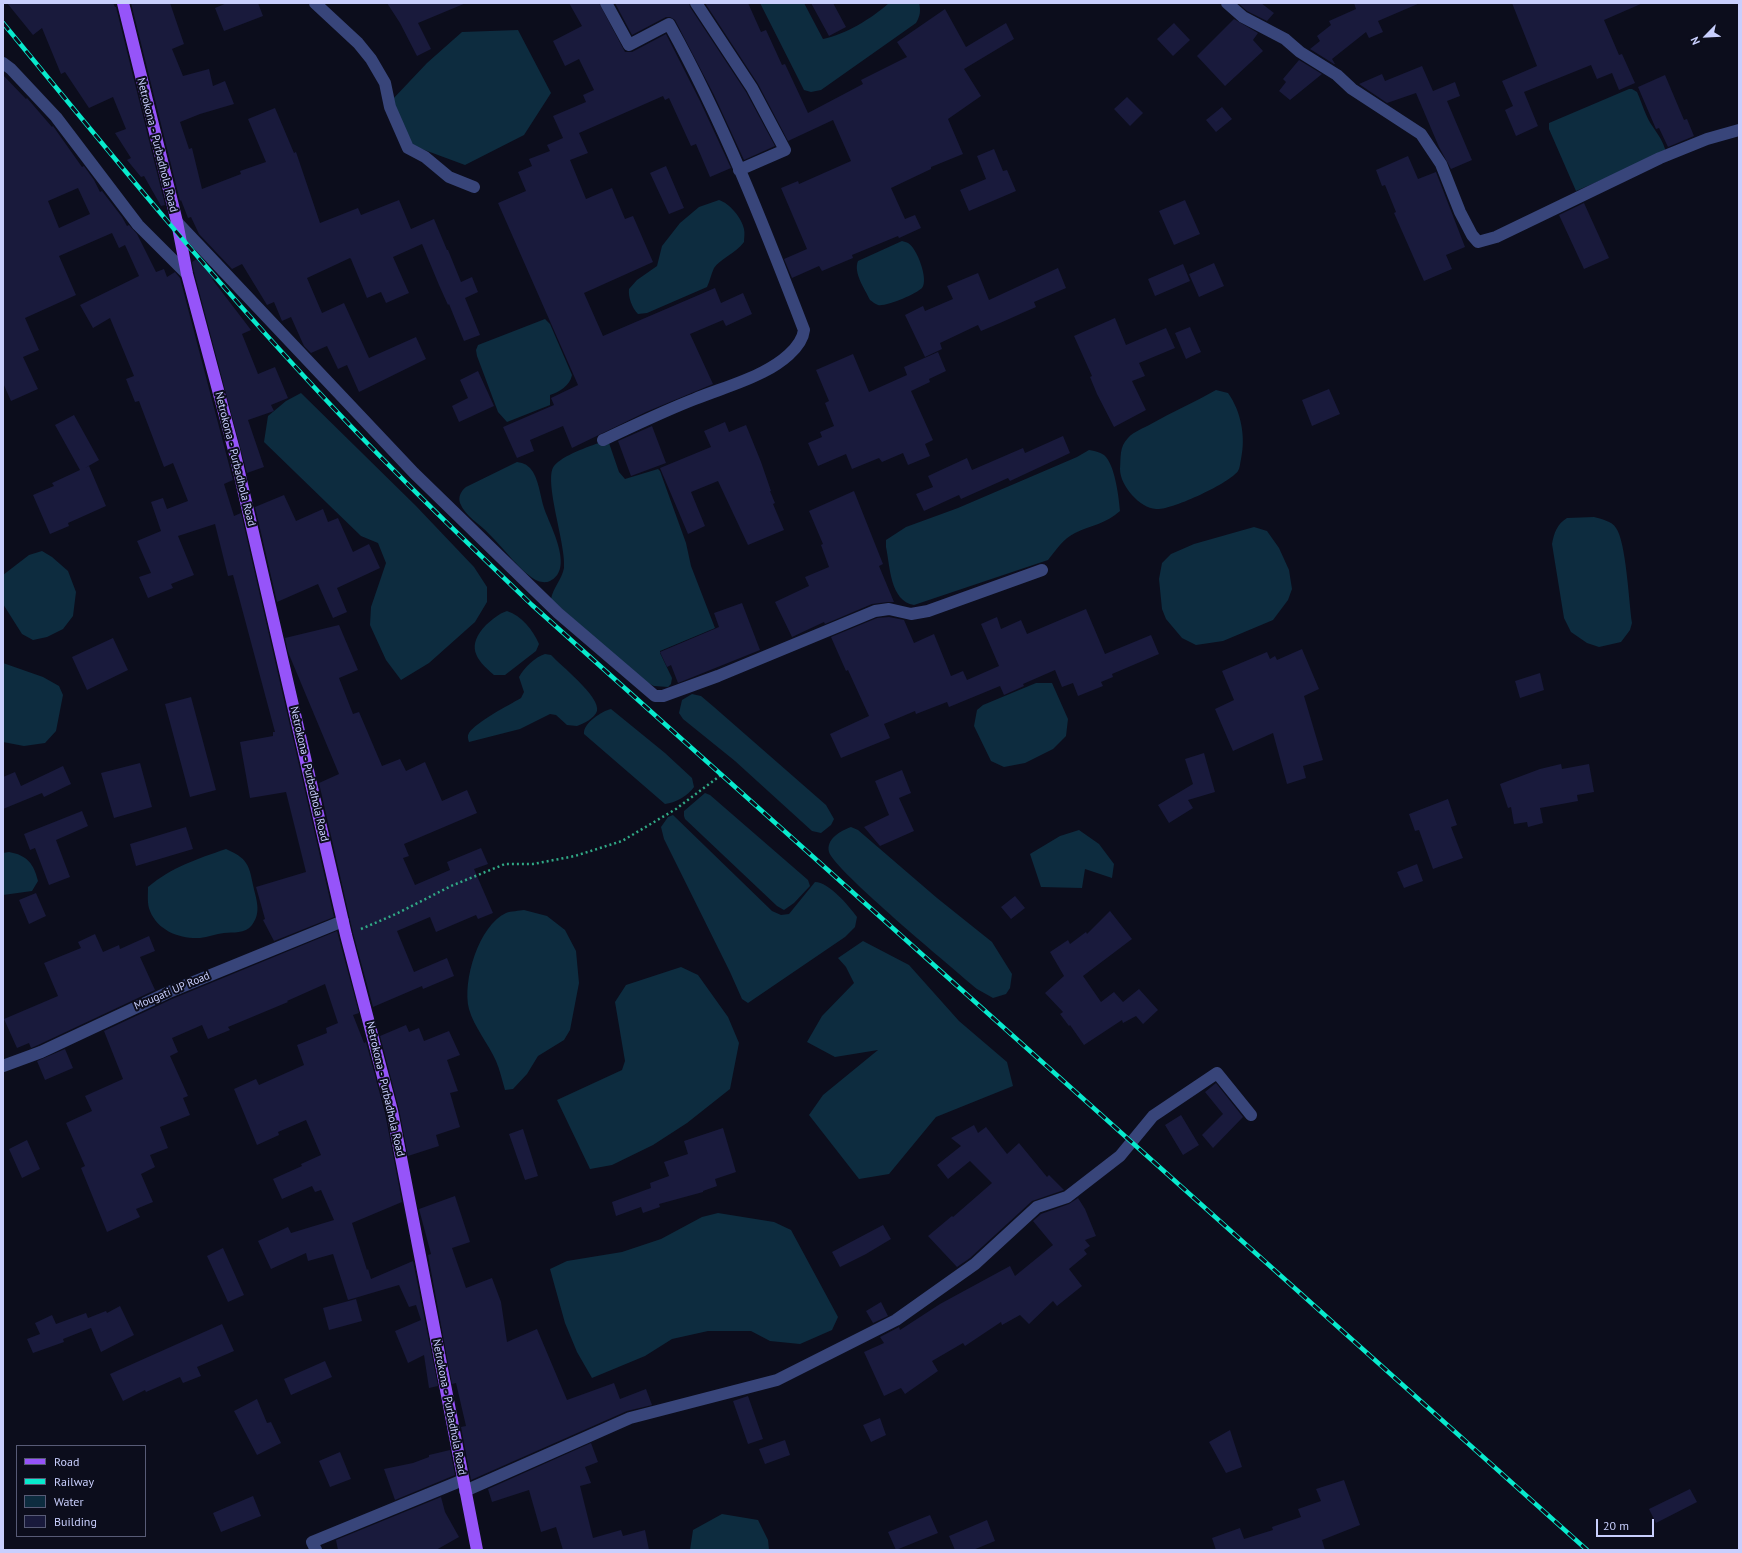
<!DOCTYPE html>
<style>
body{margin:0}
#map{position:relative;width:1742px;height:1553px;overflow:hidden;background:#0c0d1c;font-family:"PT Sans",sans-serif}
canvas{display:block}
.frame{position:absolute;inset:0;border:4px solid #c9cffd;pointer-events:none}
.legend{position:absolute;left:16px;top:1445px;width:130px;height:92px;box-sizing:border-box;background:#0c0d1c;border:1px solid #585b76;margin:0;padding:5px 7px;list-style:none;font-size:12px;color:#c9cffd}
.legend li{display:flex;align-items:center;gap:8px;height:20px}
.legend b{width:20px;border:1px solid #585b76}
.north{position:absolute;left:1686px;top:16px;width:40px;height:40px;-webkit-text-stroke:3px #0c0d1c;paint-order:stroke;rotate:246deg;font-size:11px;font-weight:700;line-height:16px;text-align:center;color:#c9cffd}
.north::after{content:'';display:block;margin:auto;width:14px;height:18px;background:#c9cffd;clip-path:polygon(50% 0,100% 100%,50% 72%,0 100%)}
.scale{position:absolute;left:1596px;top:1519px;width:58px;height:18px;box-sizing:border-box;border:2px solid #c9cffd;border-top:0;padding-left:5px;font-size:12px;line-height:14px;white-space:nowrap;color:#c9cffd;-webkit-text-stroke:3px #0c0d1c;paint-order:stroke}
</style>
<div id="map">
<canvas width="1742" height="1553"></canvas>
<div class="frame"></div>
<ul class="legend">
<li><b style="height:5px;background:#9654f9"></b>Road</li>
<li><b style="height:5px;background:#08eacd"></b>Railway</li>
<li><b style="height:11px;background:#0d2c3f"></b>Water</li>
<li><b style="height:11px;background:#191a3c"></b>Building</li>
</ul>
<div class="north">N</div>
<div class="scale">20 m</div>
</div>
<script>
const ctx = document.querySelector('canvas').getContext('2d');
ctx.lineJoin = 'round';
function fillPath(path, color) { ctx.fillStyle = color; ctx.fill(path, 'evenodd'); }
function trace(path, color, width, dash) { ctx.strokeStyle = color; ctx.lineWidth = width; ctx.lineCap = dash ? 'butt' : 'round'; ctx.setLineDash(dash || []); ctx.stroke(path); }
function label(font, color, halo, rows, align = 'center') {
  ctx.font = font + ' "PT Sans",sans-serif'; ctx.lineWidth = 4; ctx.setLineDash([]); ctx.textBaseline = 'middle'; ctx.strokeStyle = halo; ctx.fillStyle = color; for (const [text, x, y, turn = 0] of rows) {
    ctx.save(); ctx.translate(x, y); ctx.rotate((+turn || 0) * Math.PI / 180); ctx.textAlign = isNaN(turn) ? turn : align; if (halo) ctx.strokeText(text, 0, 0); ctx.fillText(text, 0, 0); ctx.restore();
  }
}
const water = new Path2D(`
 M760,3H804L823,39C846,34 871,19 889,3H919C921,11 920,16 916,23L821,90L811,92L804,90Z
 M518,30L551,93L524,135L465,165L411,145L392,100L427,63L462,32Z
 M1629,89H1632L1637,92C1642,103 1646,118 1653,127C1659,136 1663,141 1666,152L1576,191L1549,129V123Z
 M719,200C729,203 742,218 744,229C745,233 744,238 744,242C736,253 720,259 714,268C711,274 710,281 707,287L647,313L638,314C632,308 628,297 629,289L637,280L657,266L662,246L680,223L699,207Z
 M902,241C904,242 907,242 908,243C917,248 929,280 922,288C916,294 886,307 878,305C875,304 873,302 870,300C865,289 853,273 858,261Z
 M545,319L550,324L572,375C570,386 559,392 550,395V405L507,422L498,412L477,356L476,350L478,345Z
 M1216,390L1228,393C1241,411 1246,437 1241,459C1240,463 1240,468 1238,471C1230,483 1170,511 1156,509C1140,508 1120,486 1120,469C1121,458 1119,447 1128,438C1133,432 1144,428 1151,424C1172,412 1195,402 1216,390Z
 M301,393L416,506L474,567L487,587V602L475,622L429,663L401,680L386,660L370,625L371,607L386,563L378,543L361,536L264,442L268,416L286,401Z
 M601,442L609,443L619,472L625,479L658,469L660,471L686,543L691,566L715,628L660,651V653L672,678L671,684L668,687L654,686L640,679L551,599C553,588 562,579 564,568C567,547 543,480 554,466C563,455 588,447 601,442Z
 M1089,450C1095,451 1099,452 1104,455C1115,464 1119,498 1120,511C1106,524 1091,525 1075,533C1063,539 1056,550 1048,560L914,605C890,601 890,566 886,547V540L906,527L958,508L1077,457Z
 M517,462C523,463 526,464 530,468C539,478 540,496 544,508C550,526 575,569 550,581C546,583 541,582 538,581C522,574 502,546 489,534C480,524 465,516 460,503C458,497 461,491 466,487Z
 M1594,517C1601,519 1612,521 1616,528C1626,541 1629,603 1632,623L1630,630L1621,642L1599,647L1587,643L1571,632L1564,618L1552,544C1554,533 1557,524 1567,518Z
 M1254,527L1267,531L1279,548L1289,570L1292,589L1288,600L1273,620L1223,641L1196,645L1182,638L1166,619L1162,609L1159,579L1162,563L1171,554L1194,544Z
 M42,551L52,557L68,571L76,592L73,616L63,629L47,637L33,640L22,634L3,604V575L29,555Z
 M507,611C522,616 533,630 539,644L536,651L505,675H494C475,659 466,646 486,625C493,619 498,614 507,611Z
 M545,654L551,655C560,665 601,697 597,711C595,718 583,724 577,726L567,725L556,715L550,714L520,729L469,742C468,739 467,736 469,733C476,722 509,705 521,698L524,692L519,677C524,668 535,657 545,654Z
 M3,663L43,677L59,686L63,695L56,731L45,743L24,746L3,742Z
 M1036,683H1052L1068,719L1066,736L1053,749L1025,763L1004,767L991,761L974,726L977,710L983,705Z
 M692,694L701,696L714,707L826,805L834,819L831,825L821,833L812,831L735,761L683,719L679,713L682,700Z
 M611,709L665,753L692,778L694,787C688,796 675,803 665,804L584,734C583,723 602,711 611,709Z
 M705,793L710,795L808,880L810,886L794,903L784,910L777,906L685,819L684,816V811Z
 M673,815L772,911L781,915L789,914L815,882C829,882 849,906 857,917L855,927L845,937L748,1003L742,999L730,972L664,839L661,827L668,817Z
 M851,827L858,830L937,898L992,942L1012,974L1010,988L1006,994L993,998L977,989C955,970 834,870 829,852C826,839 840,831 851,827Z
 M1079,830L1099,844L1114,864L1112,878L1085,869L1082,888L1041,887L1030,854L1060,836Z
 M226,849C246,858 249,863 253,885C256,899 262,912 252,925C245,934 233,932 224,933C216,934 208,937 200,938C180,939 158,931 150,911C147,904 148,895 148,887C172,867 197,859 226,849Z
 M9,852C27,855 34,864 38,881L32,891L3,895V853Z
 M524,910L547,916L565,930L576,951L579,983L570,1030L564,1040L538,1056L527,1074L513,1089L505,1090C502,1080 500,1070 496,1061C488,1043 474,1027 469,1009C462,981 479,925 506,913C511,911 519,911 524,910Z
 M863,941L909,965L959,1021L1007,1062L1013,1086L936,1117L889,1174L859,1179L809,1115L823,1095L878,1050L835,1057L807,1042L822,1016L854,983L846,967L838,958Z
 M681,967L698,975L728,1017L739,1043L730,1089L687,1123L653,1145L612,1165L590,1169L557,1100L622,1070L625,1061L615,1002L626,985Z
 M718,1213L774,1222L791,1230L838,1317L832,1330L800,1344L770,1341L751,1331H708L672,1339L645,1356L592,1378L577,1352L565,1323L550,1269L567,1261L622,1252L661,1239L702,1217Z
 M722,1514L758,1520L768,1540L769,1550H690L693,1530Z`);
const building = new Path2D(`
 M7,3H113L115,7H116L165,205L161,206L144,176L141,177L127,160L131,158L115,133L126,129L113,97L89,108L65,72L61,74L42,28L33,35Z
 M131,3H170L184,44L172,49L183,76L209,69L213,86L225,81L234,104L200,114L180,122L189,149L192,148L202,189L241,174L240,171L266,162L248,119L275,108L294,153L296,152L320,223L358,208L361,215L399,200L411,229L434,219L447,250H448L461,282L472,277L478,292L465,298L480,335L464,341L449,304L448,305L439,285L422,244L393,257L409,293L386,303L381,292L367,298L351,259L350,258L307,278L322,313L344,303L369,358L416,337L426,359L359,392L347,365L338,369L327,346L311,353L304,346L291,317L282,321L274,302L267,305L242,264L232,269L199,234L191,217L188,218L181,200L180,201Z
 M227,3H258L263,16L224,31L215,8Z
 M387,3H466L418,23L431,49L417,56L400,23Z
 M569,3H599L625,52H632L666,34L700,101L731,168L710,177L696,144L691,146L669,98L665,100L663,96L579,133L588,153L570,160L586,199L612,188L625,219L633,216L653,262L584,293L603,336L715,288L721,303L743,293L752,314L726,326L723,320L690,334L713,384L646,412L572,448L563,426L530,440L534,451L517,458L503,427L554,405L551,398L578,385L498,203L526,191L518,172L532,166L529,159L550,151L547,145L563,138L553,116L586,102L583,95L594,90L579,59L565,66L553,41L582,26Z
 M615,3H689L690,7L746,92L775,146L744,160L714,95L675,20L670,17H666L632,35Z
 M705,3H748L761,32L766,30L782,65L785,64L808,113L863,84L861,80L907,57L897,42L945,9L966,47L1006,23L1014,39L964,69L981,96L948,119L963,154L931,167V169L891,188L905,219L915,215L921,228L899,238L898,236L852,255L853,258L822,271L819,266L792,278L784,259L807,249L781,188L798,181L799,184L851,161L833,120L788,141L758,84Z
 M811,3H833L846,27L829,36Z
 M1238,3H1261L1274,13L1267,21L1247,11Z
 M1354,3H1420L1378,21L1383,32L1369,38L1366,32L1332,59L1335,64H1334L1310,49L1320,41L1317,36L1331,25L1329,21L1356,9Z
 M1512,3H1643L1604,20L1619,55L1622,54L1635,83L1619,90L1612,73L1597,79L1591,65L1524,92L1538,126L1516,136L1505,110L1513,106L1502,81L1537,66Z
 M1234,19L1258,33L1253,40L1263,51L1225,86L1197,56Z
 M1174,23L1190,40L1173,56L1157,39Z
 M1299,60L1322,74L1290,100L1279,91L1286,82L1283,79Z
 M1422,66L1433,91L1455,82L1460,96L1447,101L1472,160L1451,169L1439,147L1416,93L1387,103L1359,84L1382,74L1385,81Z
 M3,75L26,99L27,98L52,127L53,126L82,167L84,166L94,180L100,192L102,191L122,217L127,226L129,225L137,234L156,272L164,269L167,277L175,272L180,278L233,480L224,484L234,516L241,513L334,917L274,941L263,920L265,919L256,887L306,872L286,792L250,798L240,742L273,736V732H275L233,575L228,576L215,524L178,536L194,575L171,584L173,588L148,598L139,577L151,573L137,541L161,531L151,502L163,498L167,509L188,501L173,463L164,467L139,401L135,402L126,379L134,376L110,318L93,328L80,305L139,276L125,245L119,248L112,233L59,256L76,295L25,318L39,350L23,357L38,389L11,401L3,383ZM78,188L90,214L59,228L48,201Z
 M1665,75L1684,120L1687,119L1694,136L1668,147L1659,128L1656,129L1638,87Z
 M1127,97L1143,113L1130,126L1114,109Z
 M1222,107L1232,119L1216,132L1206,120Z
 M994,149L1003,171L1007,170L1016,191L969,211L960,190L986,179L977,156Z
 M1408,156L1418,179L1436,172L1465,247L1446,255L1452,269L1424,281L1394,213L1396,212L1385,185L1382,186L1376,170Z
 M666,166L684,208L669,214L650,173Z
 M1185,200L1200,234L1174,245L1159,211Z
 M1584,203L1609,258L1584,269L1559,215Z
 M200,257L218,276L212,279L251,330L242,334L258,374L275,367L288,398L271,405L274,411L248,420L264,467L247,473L194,272L192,262Z
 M1214,263L1224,286L1199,297L1189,274Z
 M1183,264L1190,281L1155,296L1148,279Z
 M1058,268L1066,288L1034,302L1036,307L1000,323L981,331L978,325L940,343L942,349L925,357L905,315L923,306L925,311L953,299L947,286L978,273L989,300Z
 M1115,318L1126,345L1166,328L1175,348L1139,363L1145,376L1132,381L1146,410L1114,427L1097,394L1090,377L1092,376L1074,336Z
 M1190,327L1201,352L1186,359L1175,333Z
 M938,352L946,371L929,379L930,382L911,391L933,440L925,444L930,456L908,465L903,453L882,462L879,458L852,469L846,454L818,466L808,443L822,437L820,432L834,426L825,403L829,401L816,370L853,354L869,392L907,375L904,367Z
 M478,371L494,406L459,422L452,406L468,398L460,380Z
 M1329,389L1340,414L1312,426L1302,400Z
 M74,415L99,460L85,468L89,466L106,506L68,523L69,526L50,534L33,495L54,486L52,483L80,470L55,425Z
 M725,422L729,432L746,425L761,462L771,491H770L775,503L773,504L784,530L748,545L718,481L691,492L705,526L688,534L660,468L711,447L704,431Z
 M652,426L666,463L631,476L618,441Z
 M1063,436L1070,453L1010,481L1008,478L961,499L959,495L924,511L916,494L933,487L928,476L967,458L972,470L1023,448L1025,453Z
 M854,491L883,564L879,566L894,602H888L872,604L825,624L824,622L792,637L775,602L809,586L805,577L829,567L821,545L823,544L809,511Z
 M284,495L296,521L323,509L328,522L338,518L353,552L369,544L380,568L337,588L347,612L333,618L318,584L277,602L255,507Z
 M742,603L760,650L678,683L671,665L667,667L660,652L719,627L714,613Z
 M1086,609L1105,654L1151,635L1159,654L1112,674L1113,677L1101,682L1103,686L1078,696L1073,683L1062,687L1055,670L1023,684L1024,686L1004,695L1000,686L949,707L947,702L916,714L915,711L884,724L890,738L841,758L830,734L869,716L848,670L846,671L831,637L877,618L889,617L904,620L914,643L934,634L951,676L963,671L967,680L999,666L981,624L997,617L1001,629L1021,620L1027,634Z
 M339,625L358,670L339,678L353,714L359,712L382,766L400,759L406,771L425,762L442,801L467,790L477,813L404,844L409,856L403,858L415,885L450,870L447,862L481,848L488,864L474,869L493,913L478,919L476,915L436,932L430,917L397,931L414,972L447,958L454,976L423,989L422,986L373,1007L353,933L319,783L339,774L288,652L285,638Z
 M113,638L128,670L87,690L72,657Z
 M1302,649L1319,689L1304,696L1323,760L1303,766L1306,778L1287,784L1273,733L1233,751L1215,709L1234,700L1222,671L1267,652L1270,659L1275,656L1277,660Z
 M1540,673L1544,690L1520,698L1515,681Z
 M191,697L216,790L190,797L165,704Z
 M1204,753L1215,792L1188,800L1193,808L1169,823L1158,805L1193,784L1185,759Z
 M140,763L152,807L114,818L101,773Z
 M1561,764L1562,769L1589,764L1594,792L1577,795L1578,801L1540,808L1543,823L1528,827L1527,822L1514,824L1511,807L1508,808L1500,784L1540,769Z
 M63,766L71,784L44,797L42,793L3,809V777L15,772L21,786Z
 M902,770L911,793L899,798L914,831L880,846L864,827L889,815L875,781Z
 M1448,799L1457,825L1451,827L1463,858L1433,869L1419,830L1415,831L1409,814Z
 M82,811L88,826L56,840L70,877L49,885L35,848L30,850L24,834Z
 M186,827L193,849L136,866L130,844Z
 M1417,864L1423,881L1404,888L1397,872Z
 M36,893L46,916L29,924L19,900Z
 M1015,896L1025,908L1011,919L1001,907Z
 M1110,911L1132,939L1083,976L1101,1002L1114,992L1123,1002L1139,989L1158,1010L1143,1024L1136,1016L1123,1023L1122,1020L1084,1045L1070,1025L1069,1026L1060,1014L1063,1012L1045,993L1064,976L1050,952L1068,940L1070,944L1086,932L1087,934Z
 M337,931L359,1013L353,1015L364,1043L366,1042L385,1113L402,1202L352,1223L367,1270L368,1269L371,1279L413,1261L438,1386L429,1388L424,1355L408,1363L395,1331L421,1320L416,1305L409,1307L399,1285L348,1300L333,1254L308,1261L306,1253L271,1269L258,1241L288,1227L291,1233L334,1220L321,1190L315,1192L312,1186L282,1199L273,1179L302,1166L301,1164L321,1155L306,1120L278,1132L279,1135L257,1145L234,1089L256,1079L259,1085L304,1065L297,1045L327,1033L326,1028L338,1023L325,984L287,1001L288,1002L228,1027L230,1030L208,1039L202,1025L172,1038L178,1052L170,1056L188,1096L183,1098L190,1115L160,1127L168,1148L150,1155L155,1167L141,1174L153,1202L136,1209L140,1217L107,1232L81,1168L85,1166L66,1123L92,1111L85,1096L123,1079L104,1031L172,999Z
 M95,934L103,952L119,945L120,949L149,936L155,951L140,957L155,990L38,1045L31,1048L29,1043L17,1048L4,1019L58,996L44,963L81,948L78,942Z
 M406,1025L409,1032L419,1028L424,1041L449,1031L460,1055L447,1060L458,1091L450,1093L460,1127L436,1135L439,1146L408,1156L399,1109L380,1036Z
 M65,1049L73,1068L45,1080L37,1061Z
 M1216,1083L1243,1117L1213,1148L1202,1135L1223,1114L1205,1092Z
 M1181,1115L1199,1145L1183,1155L1165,1125Z
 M974,1125L978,1133L986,1127L1007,1154L1019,1143L1047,1177L1049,1175L1064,1190L1032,1201L970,1258L957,1267L928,1236L952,1216L953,1217L992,1183L970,1161L948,1179L937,1165L961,1146L951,1138Z
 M723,1128L736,1172L715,1179L717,1186L703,1191V1192L659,1204L660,1207L643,1213L641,1207L616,1216L612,1202L651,1188L650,1183L669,1176L664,1162L688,1154L684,1141Z
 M523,1129L538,1176L525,1180L509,1134Z
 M27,1140L40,1169L22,1178L9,1149Z
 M455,1196L470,1242L452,1248L466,1288L492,1278L501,1302L507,1342L537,1329L567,1400L614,1383L620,1399L646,1389L652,1405L627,1411L471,1480L461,1427L466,1426L456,1383L452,1384L428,1255L431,1254L419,1209Z
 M1078,1198L1085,1209L1096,1236L1085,1240L1090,1246L1084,1250L1087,1254L1069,1269L1082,1286L1057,1306L1053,1301L1029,1324L1020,1315L1002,1325L1001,1322L965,1346L963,1343L932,1361L938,1371L905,1394L901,1388L884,1396L864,1352L884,1343L880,1337L899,1327L900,1330L940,1304L1010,1266L1015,1276L1053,1245L1033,1221L1041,1214L1069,1204Z
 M883,1225L891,1239L866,1254L840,1267L832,1252Z
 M223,1248L244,1295L228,1302L207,1256Z
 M356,1299L362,1321L329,1330L323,1308Z
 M881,1302L888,1316L873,1323L866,1311Z
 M120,1306L134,1335L101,1352L91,1328L63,1339L64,1342L33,1353L27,1339L40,1334L35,1323L52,1315L56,1324L86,1313L88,1318L106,1311L107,1313Z
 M222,1324L234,1351L197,1367L201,1376L183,1383L180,1377L146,1392L145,1390L123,1401L110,1374Z
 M325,1361L332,1377L291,1395L284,1379Z
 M748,1396L763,1439L748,1444L733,1401Z
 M257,1399L267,1423L271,1422L281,1443L257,1455L234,1411Z
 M880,1418L886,1435L871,1442L863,1425Z
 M1230,1430L1242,1467L1226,1473L1209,1442Z
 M785,1440L790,1455L765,1464L759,1449Z
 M591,1443L598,1462L585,1467L591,1483L580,1486L593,1538L621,1530L623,1536L645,1530L649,1550H563L556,1527L541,1532L529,1490L492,1502L488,1489Z
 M450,1450L455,1475L395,1500L384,1469L413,1463L429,1457V1455Z
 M340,1452L351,1479L330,1487L319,1461Z
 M1344,1480L1360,1525L1322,1540L1325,1550H1216L1212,1538L1240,1528L1244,1539L1273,1530L1272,1527L1301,1517L1298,1509L1321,1501L1316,1489Z
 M1690,1489L1697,1502L1656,1523L1649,1509Z
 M253,1496L261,1516L221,1532L213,1513Z
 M441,1497L445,1512L459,1537L436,1550H338L336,1540Z
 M930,1515L938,1533L896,1550L888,1532Z
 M987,1520L995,1541L973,1550H955L949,1536Z`);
const path = new Path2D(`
 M361,929L396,914L451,886L505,864H533L575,856L622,841L676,809L721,775`);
const minor = new Path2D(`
 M315,3L358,43L371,59L385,83L390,107L408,148L425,157L449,177L474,187
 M696,3L752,88L785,150L739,170
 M1227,3L1243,17L1285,39L1300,52L1337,75L1352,89L1421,134L1441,164L1460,212L1472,235L1478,242L1496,237L1660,158L1707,139L1739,130
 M3,63L11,69L56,117L138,225L187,274
 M177,222L414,473L558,613L655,696H663L718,676L875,611L889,609L911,614L928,611L1042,570
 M603,440C633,426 664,411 695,399C717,390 742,383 763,372C779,364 802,348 804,330C764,226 723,121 669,24L629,45L606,3
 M3,1066L41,1052L169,992L343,921
 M465,1491L630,1418L777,1380L896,1320L975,1264L1037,1207L1067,1197L1120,1156L1153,1116L1217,1073L1251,1115
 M316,1550L312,1542L463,1480`);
const major = new Path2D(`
 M123,3L177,222L187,274L234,450L346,935L392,1111L477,1550`);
const rail = new Path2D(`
 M3,23C105,147 205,270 314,387C384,463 458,534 532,605L1587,1550`);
const streetNames = [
 ["Netrokona - Purbadhola Road",157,145,76],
 ["Netrokona - Purbadhola Road",235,459,76],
 ["Netrokona - Purbadhola Road",309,774,77],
 ["Mougati UP Road",172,991,-23],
 ["Netrokona - Purbadhola Road",385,1089,77],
 ["Netrokona - Purbadhola Road",449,1407,79]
];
fillPath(water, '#0d2c3f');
fillPath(building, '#191a3c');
trace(path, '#31a986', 2.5, [2, 3]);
trace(minor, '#38457a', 12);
trace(major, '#9654f9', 12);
trace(rail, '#08eacd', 4.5);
trace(rail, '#0c0d1c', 3, [9]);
label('11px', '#c9cffd', '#0c0d1c', streetNames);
</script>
